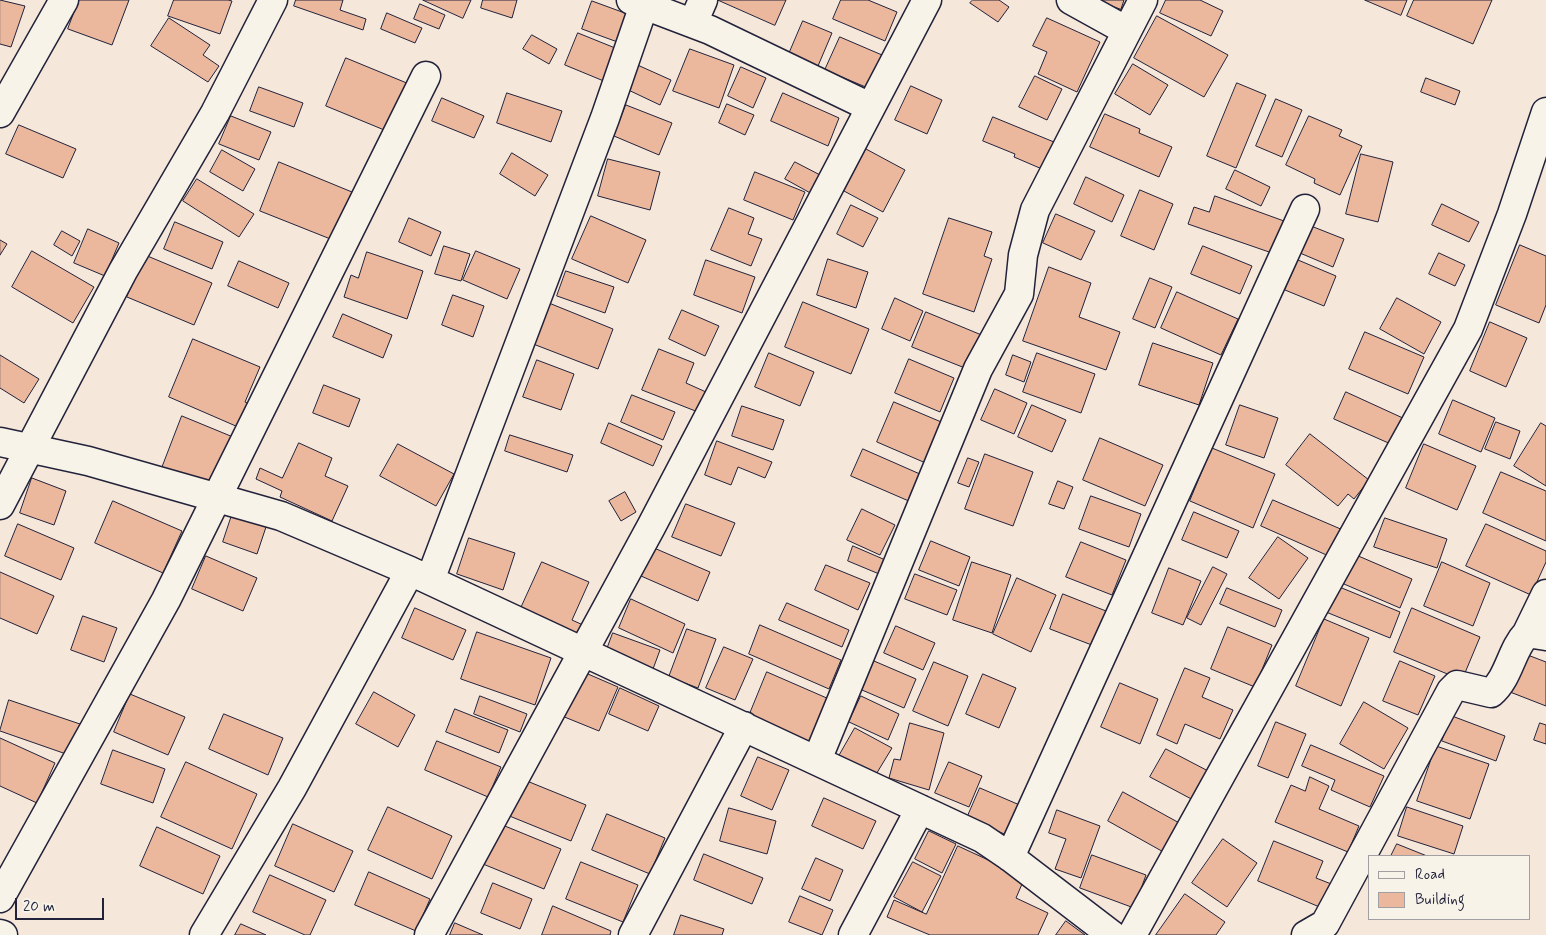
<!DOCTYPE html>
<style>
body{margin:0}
#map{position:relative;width:1546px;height:935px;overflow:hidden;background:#f5e7d9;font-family:Mynerve,sans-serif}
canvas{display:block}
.legend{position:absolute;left:1368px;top:855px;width:162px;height:65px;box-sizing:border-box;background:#f7f3e8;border:1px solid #a29fa3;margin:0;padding:6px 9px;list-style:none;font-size:15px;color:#22223b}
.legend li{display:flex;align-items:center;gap:10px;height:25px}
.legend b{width:25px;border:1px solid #a29fa3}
.scale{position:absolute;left:15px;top:898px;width:89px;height:22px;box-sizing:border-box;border:2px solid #22223b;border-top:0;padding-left:6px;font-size:15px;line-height:18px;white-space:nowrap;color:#22223b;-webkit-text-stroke:4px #f7f3e8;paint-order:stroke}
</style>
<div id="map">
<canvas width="1546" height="935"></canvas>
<ul class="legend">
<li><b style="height:6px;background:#f7f3e8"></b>Road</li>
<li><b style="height:14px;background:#ebb89d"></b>Building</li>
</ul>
<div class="scale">20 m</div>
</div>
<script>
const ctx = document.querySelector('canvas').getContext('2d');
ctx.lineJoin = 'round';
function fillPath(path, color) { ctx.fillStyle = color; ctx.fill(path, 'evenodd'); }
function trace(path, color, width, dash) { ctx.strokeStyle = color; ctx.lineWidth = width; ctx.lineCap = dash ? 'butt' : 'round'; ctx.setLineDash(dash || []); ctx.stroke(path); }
const building = new Path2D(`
 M0,0L25,6L11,47L0,44Z
 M79,0H129L112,45L68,29Z
 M174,0H228L232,1L220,34L168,16Z
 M296,0H343L340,10L366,19L363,30L294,6Z
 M423,0H471L463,18Z
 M483,0H517L512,18L481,8Z
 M718,0H786L775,25Z
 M841,0H868L897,12L885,41L833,19Z
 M973,0H999L1009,7L998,22L970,3Z
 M1096,0H1124L1121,9Z
 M1166,0H1200L1223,11L1211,36L1160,13Z
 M1365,0H1407L1401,15Z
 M1414,0H1492L1473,44L1407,16Z
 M592,1L633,16L623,44L582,29Z
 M420,4L445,15L439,29L414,19Z
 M387,13L422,28L415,43L381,29Z
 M1157,16L1228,55L1204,97L1134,58Z
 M169,18L210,45L203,55L219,66L208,82L151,46Z
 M1047,18L1100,42L1077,92L1038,74L1047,52L1033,46Z
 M803,21L832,33L815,73L786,61Z
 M578,33L625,52L611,84L565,65Z
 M532,35L557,49L549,64L523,49Z
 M840,37L882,55L868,88L825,70Z
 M690,49L734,65L719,108L673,91Z
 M346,58L414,86L394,134L326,106Z
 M633,63L671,80L660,105L622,87Z
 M1133,64L1168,85L1150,115L1115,94Z
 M741,67L766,78L753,108L728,96Z
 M1035,76L1062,89L1047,120L1019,107Z
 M1426,78L1460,91L1455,105L1421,92Z
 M1237,83L1266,95L1236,168L1207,156Z
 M911,86L942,100L927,134L895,120Z
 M259,87L303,103L294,127L250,111Z
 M507,93L562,111L551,142L497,123Z
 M783,93L839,118L828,146L771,121Z
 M442,98L484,116L474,138L432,121Z
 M1276,99L1302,110L1282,157L1256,146Z
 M727,104L754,115L745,135L719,123Z
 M626,105L672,123L659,155L614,136Z
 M1105,114L1140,129L1139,133L1172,147L1159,177L1090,147Z
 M231,116L271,132L259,160L219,144Z
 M1309,116L1342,130L1339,136L1362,146L1340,195L1314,183L1315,179L1286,165Z
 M993,117L1054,142L1042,169L1014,157L1015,154L983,141Z
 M19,125L76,149L63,178L6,154Z
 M866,149L905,170L883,212L844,191Z
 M222,150L255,169L243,191L210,172Z
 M512,153L548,175L535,196L500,174Z
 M1361,154L1393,162L1378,222L1346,214Z
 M608,159L660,172L650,210L598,196Z
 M279,162L352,192L333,240L260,211Z
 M795,162L824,177L814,195L785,179Z
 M1235,170L1270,187L1261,206L1226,189Z
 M755,172L805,192L793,220L744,200Z
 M1086,177L1124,195L1112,222L1074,204Z
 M197,179L254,214L239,237L183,201Z
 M1140,190L1173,204L1154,250L1121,236Z
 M1215,196L1284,221L1272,253L1188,224L1194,207L1209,212Z
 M1442,204L1479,222L1469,242L1432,225Z
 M851,205L878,218L863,247L837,234Z
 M729,208L754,218L748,234L762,239L751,266L711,250Z
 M1056,214L1095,231L1081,260L1043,243Z
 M591,216L646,240L628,283L572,259Z
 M409,218L441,232L431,256L399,242Z
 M949,218L992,232L984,256L992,259L974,312L923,294Z
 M175,222L223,242L212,269L164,249Z
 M1311,226L1344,239L1333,267L1300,253Z
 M88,229L119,243L105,276L74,263Z
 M62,231L80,241L72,256L54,245Z
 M0,240L7,244L0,255Z
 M1520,245L1546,256V305L1539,323L1496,305Z
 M444,246L470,254L461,281L435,274Z
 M1203,246L1252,266L1240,294L1191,274Z
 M32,251L94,287L73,323L12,287Z
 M476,251L520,269L507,299L463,280Z
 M367,252L423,271L407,319L344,297L351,275L358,278Z
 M1439,253L1465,265L1455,286L1429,274Z
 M145,255L212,283L194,325L127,297Z
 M828,259L868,272L856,308L817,295Z
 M706,260L755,277L742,313L694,295Z
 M1298,260L1336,276L1324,306L1285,290Z
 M239,261L289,283L278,308L228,286Z
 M1049,267L1091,283L1079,317L1120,332L1106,370L1023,341Z
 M566,271L614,287L605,313L557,296Z
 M1150,278L1172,287L1155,328L1133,319Z
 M1177,292L1238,319L1221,355L1161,328Z
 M453,295L484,306L473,337L442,325Z
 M895,298L923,311L910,341L882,329Z
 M1397,298L1441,322L1424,354L1380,329Z
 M544,301L613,329L598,369L528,342Z
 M803,302L869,329L851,374L785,347Z
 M682,310L719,326L705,356L669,339Z
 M926,312L984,336L970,370L912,347Z
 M343,314L392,335L383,358L333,337Z
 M1490,322L1527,338L1506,387L1470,371Z
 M1365,332L1424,357L1408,394L1349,369Z
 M193,339L260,367L245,402L255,406L245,430L169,397Z
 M1153,343L1213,363L1199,405L1139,385Z
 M659,349L694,363L686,383L706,392L698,412L642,390Z
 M769,353L814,372L800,406L755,387Z
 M1037,353L1095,374L1081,413L1023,392Z
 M0,355L39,379L24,403L0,388Z
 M1013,355L1031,362L1024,382L1006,375Z
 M909,359L954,378L940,412L895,393Z
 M537,360L574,374L561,410L523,397Z
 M324,385L360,399L349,427L313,413Z
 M995,389L1027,403L1014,434L981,420Z
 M1346,392L1405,419L1393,445L1334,419Z
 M632,395L675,412L663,440L621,422Z
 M1453,400L1495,418L1481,452L1439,434Z
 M894,402L946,424L928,464L877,442Z
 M1032,405L1066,420L1052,452L1018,437Z
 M1240,405L1278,418L1264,458L1226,445Z
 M742,406L784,420L773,450L732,436Z
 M182,416L233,437L212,488L162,468Z
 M1496,422L1520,431L1510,459L1485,449Z
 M609,423L662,446L653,466L601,443Z
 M1541,423L1546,426V486L1514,466Z
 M1310,434L1369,480L1354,499L1348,494L1338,506L1286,465Z
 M510,435L573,455L567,472L505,451Z
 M1100,438L1163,465L1145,506L1083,480Z
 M717,441L772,462L765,478L738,467L731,485L705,475Z
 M299,443L332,458L325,476L348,486L332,521L280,497L282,491L256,479L260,468L282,478Z
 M398,444L454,474L436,506L380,476Z
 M1424,444L1476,466L1457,510L1406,488Z
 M1212,448L1275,474L1253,528L1190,501Z
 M863,449L929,478L918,505L851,476Z
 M985,454L1033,472L1013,526L965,509Z
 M968,458L979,462L969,487L958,483Z
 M1501,472L1546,491V541L1483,513Z
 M32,478L66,491L54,525L20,513Z
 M1058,481L1073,487L1064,509L1049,504Z
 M625,492L636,512L621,521L609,501Z
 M1091,496L1141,514L1129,547L1079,529Z
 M1273,500L1343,530L1331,557L1261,526Z
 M113,501L182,531L163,573L95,543Z
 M686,504L735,523L721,556L672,537Z
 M862,509L895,525L880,555L847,540Z
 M1194,512L1239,531L1227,558L1182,540Z
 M232,515L266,527L257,554L223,542Z
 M1385,518L1447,539L1437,568L1374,547Z
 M18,524L74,548L61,580L5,556Z
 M1486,524L1546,551V562L1531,595L1466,566Z
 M1278,537L1308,558L1279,599L1249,578Z
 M469,538L515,553L503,590L457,574Z
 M931,541L970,557L959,586L919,570Z
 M1081,542L1126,560L1112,595L1066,577Z
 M853,546L890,562L884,576L848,561Z
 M654,548L710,572L698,601L641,576Z
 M1356,555L1412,579L1400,608L1344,584Z
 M206,556L257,578L243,611L192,589Z
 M542,562L589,582L572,620L583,625L574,645L516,619Z
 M972,562L1011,575L992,633L953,620Z
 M1442,562L1490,583L1473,626L1424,606Z
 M826,565L870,583L858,610L815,590Z
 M1213,567L1227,574L1201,625L1187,618Z
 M1169,568L1201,581L1183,625L1152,613Z
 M0,572L54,596L37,634L0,618Z
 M915,574L957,590L947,615L905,599Z
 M1017,578L1056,595L1031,652L993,634Z
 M1337,586L1400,612L1390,638L1326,612Z
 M1227,588L1282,610L1275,627L1220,604Z
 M1063,594L1111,613L1097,647L1050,629Z
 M631,599L685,624L673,653L619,628Z
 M787,603L849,630L842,647L779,620Z
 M415,608L466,630L453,660L402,638Z
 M1412,608L1480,637L1462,680L1394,652Z
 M83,616L117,628L104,662L71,650Z
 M1324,619L1369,638L1341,706L1296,686Z
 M760,625L841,660L829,689L749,654Z
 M896,626L935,643L923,670L884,653Z
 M1228,627L1272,645L1255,687L1211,669Z
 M687,629L716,639L698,688L669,677Z
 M477,632L551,658L535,705L461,679Z
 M613,633L660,650L653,669L606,652Z
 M724,647L753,659L735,700L706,688Z
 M1525,654L1546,662V706L1510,692Z
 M874,661L916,679L904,708L862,690Z
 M1400,661L1435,676L1418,715L1383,701Z
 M934,662L968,676L948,726L913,711Z
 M1185,668L1210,678L1202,697L1233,710L1220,739L1185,724L1177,744L1157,735Z
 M581,671L618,687L599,731L562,716Z
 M767,672L829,699L810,743L749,716Z
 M983,674L1016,688L999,728L966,714Z
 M1120,683L1158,699L1140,744L1101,727Z
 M620,688L659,706L648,731L609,714Z
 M374,692L415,715L398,747L356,724Z
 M130,694L185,717L168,755L114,732Z
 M480,696L527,714L520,732L474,714Z
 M861,696L899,714L888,740L849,722Z
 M9,700L80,724L69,755L0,731Z
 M1364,702L1408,728L1384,769L1340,744Z
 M455,709L508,730L499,753L446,732Z
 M224,714L283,738L268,775L209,749Z
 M1452,716L1505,736L1496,761L1442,741Z
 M1276,722L1306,734L1288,778L1258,766Z
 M910,723L944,733L929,790L889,778L894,759L900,760Z
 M1540,723L1546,725V744L1534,740Z
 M855,728L892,748L875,776L839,756Z
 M0,738L55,763L37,803L0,786Z
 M437,741L501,767L488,797L425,770Z
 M1311,745L1384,776L1370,807L1331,790L1335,780L1302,766Z
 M1436,746L1489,764L1470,819L1417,801Z
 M1166,749L1212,773L1197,802L1150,777Z
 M113,750L165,769L153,803L101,784Z
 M758,757L789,770L772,810L741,796Z
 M186,762L257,794L232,849L161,817Z
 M949,762L982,776L969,807L935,793Z
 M1310,777L1329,786L1319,809L1359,826L1348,852L1275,822L1291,785L1305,791Z
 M522,779L586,805L571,841L507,815Z
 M980,788L1022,806L1009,836L967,818Z
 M1123,792L1183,825L1167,854L1108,821Z
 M824,798L876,821L863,849L812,826Z
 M388,807L452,836L432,879L368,850Z
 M1407,807L1463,826L1454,854L1398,836Z
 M729,808L776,821L767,854L720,841Z
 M1057,810L1100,826L1081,878L1055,869L1066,839L1049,833Z
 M607,814L665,838L650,874L592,850Z
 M293,824L353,851L334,892L275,866Z
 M500,824L561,849L544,889L483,864Z
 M157,827L220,856L203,894L140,866Z
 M929,831L956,844L942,873L915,859Z
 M1223,839L1257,863L1227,907L1192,883Z
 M1274,841L1323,861L1316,878L1339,887L1329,911L1258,881Z
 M1397,844L1427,856H1391Z
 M958,846L1025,877L1016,898L1048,913L1038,935H930L887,917L894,900L926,914Z
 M704,854L763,878L752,904L694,880Z
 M1092,855L1146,875L1134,908L1080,888Z
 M816,858L843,870L830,901L802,889Z
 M581,862L638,885L623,922L566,899Z
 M913,862L941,876L922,912L894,897Z
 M369,872L430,899L416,931L355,905Z
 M270,875L326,900L310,935H305L253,912Z
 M493,883L532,899L520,929L481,913Z
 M1185,894L1225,922L1216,935H1156Z
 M800,896L833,910L822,935L789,922Z
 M553,906L611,931L610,935H542Z
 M681,915L724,929L722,935H674Z
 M1066,921L1085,935H1056Z
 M455,923L483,935H450Z
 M241,924L266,935H235Z`);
const minor = new Path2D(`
 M631,0L710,30L870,107
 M1071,0L1127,31
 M693,23L703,0
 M0,113L64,0
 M0,442L88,461L281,516L410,571L982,838L1010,857L1112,935
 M0,505L123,271L215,113L273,0
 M430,580L605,118L644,5
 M1527,633L1546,594
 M817,760L978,369L1019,294L1023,255L1035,210L1143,0
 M1010,857L1305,209
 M0,898L166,600L426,76
 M0,934L3,935
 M204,935L292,788L410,571
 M429,935L651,527L927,0
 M633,935L744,726
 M853,935L920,809
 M1132,935L1468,329L1512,214L1546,112
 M1306,935L1325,924L1451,691L1457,685L1491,693C1509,678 1511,650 1527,633L1546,636`);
fillPath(building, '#ebb89d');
trace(building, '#22223b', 1);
trace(minor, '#22223b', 31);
trace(minor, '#f7f3e8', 28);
</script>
